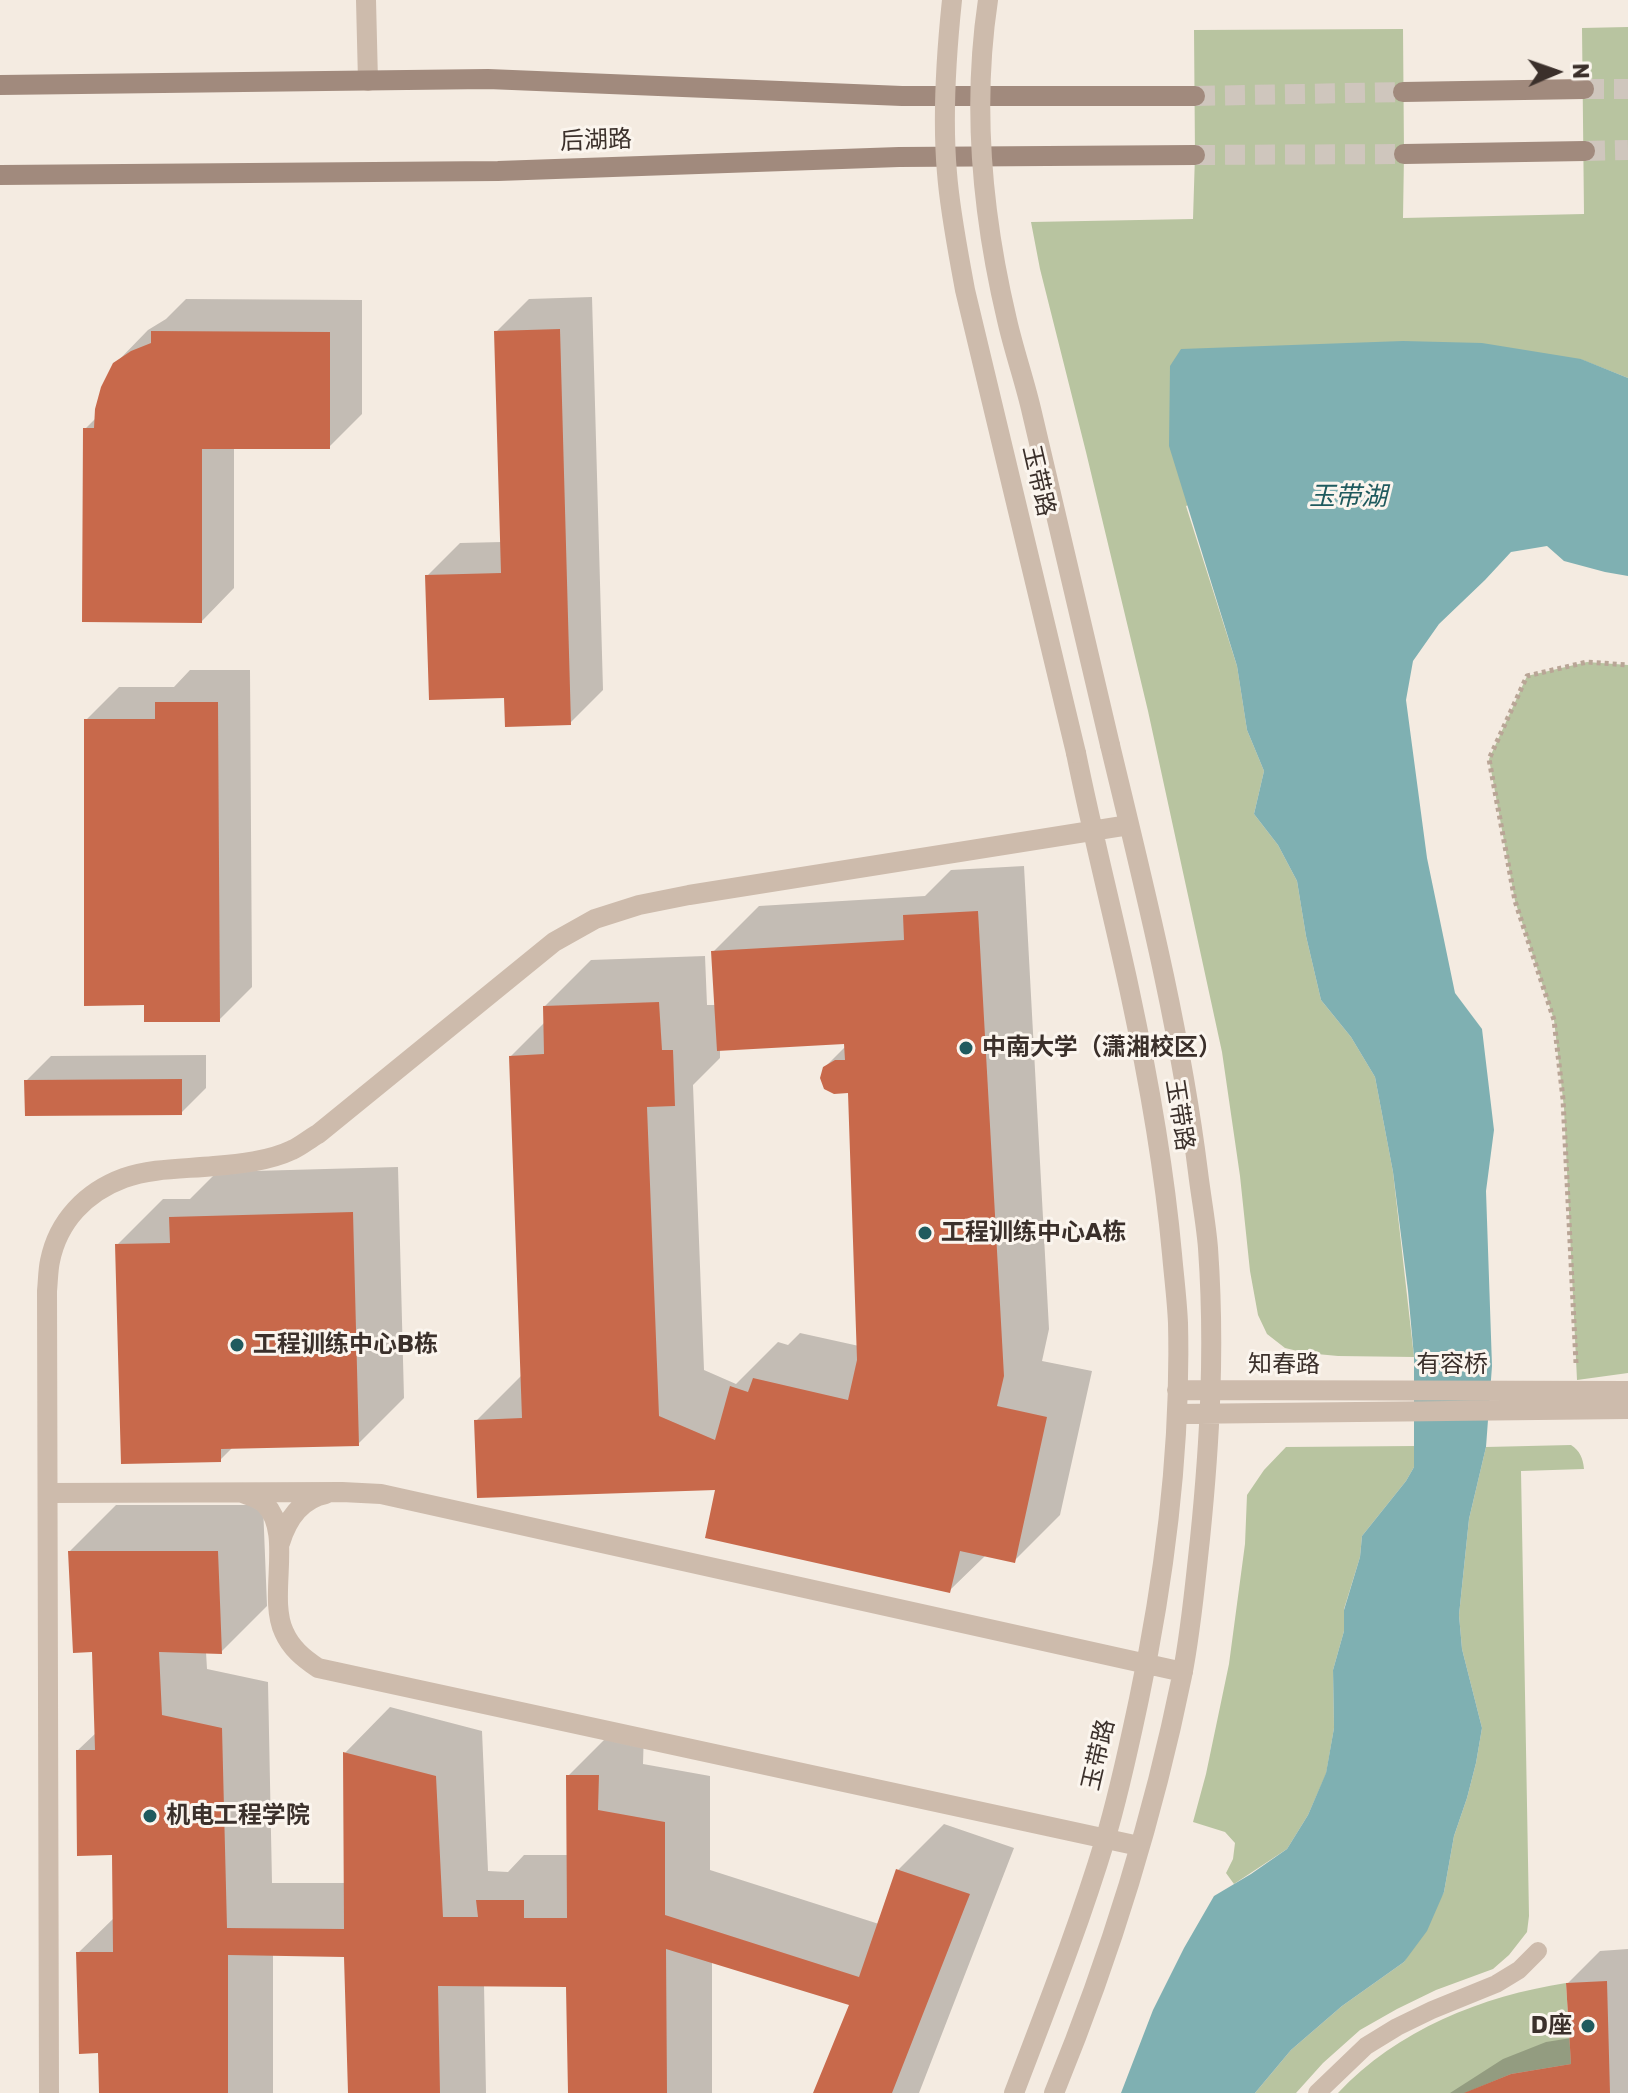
<!DOCTYPE html>
<meta charset="utf-8">
<style>
body{margin:0}
#map{position:relative;width:1628px;height:2093px;overflow:hidden;background:#f4ebe1;font-family:Rubik,sans-serif}
canvas{display:block}
.north{position:absolute;left:1516px;top:32px;width:80px;height:80px;-webkit-text-stroke:6px #fbf5ee;paint-order:stroke;rotate:88deg;font-size:22px;font-weight:700;line-height:32px;text-align:center;color:#3b302b}
.north::after{content:'';display:block;margin:auto;width:28px;height:36px;background:#3b302b;clip-path:polygon(50% 0,100% 100%,50% 72%,0 100%)}
</style>
<div id="map">
<canvas width="1628" height="2093"></canvas>
<div class="north">N</div>
</div>
<script>
const ctx = document.querySelector('canvas').getContext('2d');
ctx.lineJoin = 'round';
function fillPath(path, color) { ctx.fillStyle = color; ctx.fill(path, 'evenodd'); }
function trace(path, color, width, dash) { ctx.strokeStyle = color; ctx.lineWidth = width; ctx.lineCap = dash ? 'butt' : 'round'; ctx.setLineDash(dash || []); ctx.stroke(path); }
function label(font, color, halo, rows, align = 'center') {
  ctx.font = font + ' Rubik,"Noto Sans SC",sans-serif'; ctx.lineWidth = 6; ctx.setLineDash([]); ctx.textBaseline = 'middle'; ctx.strokeStyle = halo; ctx.fillStyle = color; for (const [text, x, y, turn = 0] of rows) {
    ctx.save(); ctx.translate(x, y); ctx.rotate((+turn || 0) * Math.PI / 180); ctx.textAlign = isNaN(turn) ? turn : align; if (halo) ctx.strokeText(text, 0, 0); ctx.fillText(text, 0, 0); ctx.restore();
  }
}
const green = new Path2D(`
 M1628,27V378L1580,359L1186,506L1237,666L1247,730L1264,771L1254,814L1278,845L1297,881L1306,936L1321,1000L1351,1037L1375,1077L1393,1172L1414,1357L1338,1356L1306,1353L1285,1348L1267,1334L1258,1315L1250,1271L1240,1176L1222,1052L1148,711L1086,452L1040,269L1031,222L1193,219L1195,155L1194,30L1403,29L1404,154L1403,218L1584,214L1582,28Z
 M1587,662L1628,665V1373L1577,1380L1564,1108L1554,1020L1515,901L1489,759L1527,676Z
 M1571,1445C1580,1451 1583,1458 1584,1469L1521,1471L1529,1916L1527,1932L1509,1955L1493,1969L1436,1990L1397,2009L1360,2030L1323,2063L1296,2093H1255L1291,2050L1342,2006L1404,1962L1444,1892L1454,1836L1467,1798L1476,1763L1482,1728L1462,1649L1459,1615L1469,1519L1486,1447Z
 M1415,1446L1414,1467L1406,1481L1362,1536L1360,1557L1344,1609V1631L1333,1670L1334,1728L1326,1774L1308,1815L1287,1849L1234,1884L1226,1873L1233,1859L1235,1843L1225,1832L1193,1822L1206,1774L1229,1664L1245,1544L1247,1495L1264,1470L1286,1447Z
 M1566,1983L1571,2064L1511,2074L1465,2093H1338C1397,2030 1482,1996 1566,1983Z`);
const water = new Path2D(`
 M1403,341L1482,343L1581,359L1628,378V576L1605,572L1564,561L1547,546L1511,552L1485,580L1439,624L1413,661L1406,700L1427,858L1455,993L1482,1029L1494,1130L1486,1191L1492,1366L1486,1447L1469,1519L1459,1615L1462,1649L1482,1728L1476,1763L1467,1798L1454,1836L1444,1892L1427,1931L1404,1962L1342,2006L1291,2050L1255,2093H1121L1153,2010L1184,1948L1214,1896L1251,1874L1287,1849L1308,1815L1326,1773L1334,1728L1333,1670L1344,1631V1610L1360,1557L1362,1536L1406,1481L1414,1467V1357L1408,1291L1393,1172L1375,1077L1351,1037L1321,1000L1306,936L1297,881L1278,845L1254,814L1264,771L1247,730L1237,666L1169,446L1170,366L1181,349Z`);
const shadow = new Path2D(`
 M592,297L603,690L570,723L506,696L427,576L460,543L502,542L496,332L529,299Z
 M186,299L362,300V414L329,447H234V588L202,621L85,429L97,417L115,364L148,330L166,319Z
 M190,670H250L252,987L219,1020L146,1003L86,720L119,687H174Z
 M1024,866L1049,1329L1042,1361L1092,1371L1060,1515L1014,1561L986,1555L950,1590L718,1488L476,1421L522,1375L511,1056L545,1022V1006L591,960L705,956L707,1005H716L713,952L759,906L925,896L951,870ZM846,1042V1046L824,1068L850,1091L859,1346L800,1333L788,1345L778,1342L736,1384L704,1370L693,1085L720,1058V1049Z
 M206,1055V1088L181,1113L26,1081L51,1056Z
 M398,1167L404,1398L358,1444L233,1447L220,1460L117,1245L163,1199H190L217,1172Z
 M116,1505H263L267,1606L221,1652H206L207,1669L268,1682L272,1883H346L345,1753L390,1707L482,1731L488,1871L508,1872L524,1855H568V1776L614,1730H644L643,1764L710,1776V1870L879,1924L898,1870L944,1824L1014,1848L919,2093H815L852,2004L712,1961V2093H570L568,1985L484,1984L486,2093H350L346,1955L273,1954V2093H101L100,2051L78,1953L115,1917L114,1853L78,1750L97,1732L94,1650L70,1551Z
 M1628,1949V2093H1450L1503,2059L1546,2042L1571,2038L1568,1983L1600,1951Z`);
const building = new Path2D(`
 M560,329L571,725L505,727L504,698L429,700L425,575L501,573L494,331Z
 M151,331L330,332V449H202V623L82,622L83,428H94L95,409L101,387L113,363L131,351L151,343Z
 M155,702H218L220,1022H144V1005L84,1006V719H155Z
 M978,911L1004,1376L997,1406L1047,1417L1015,1563L960,1551L950,1593L705,1538L715,1490L477,1498L474,1420L522,1418L509,1056L544,1054L543,1006L659,1002L662,1050H673L675,1106L647,1107L659,1416L715,1440L730,1386L748,1392L753,1378L848,1400L857,1360L848,1093L834,1094L824,1089L820,1078L823,1067L835,1060H845L844,1044L717,1051L711,951L904,940L903,915Z
 M182,1079V1115L25,1116L24,1080Z
 M353,1212L359,1446L221,1449V1462L121,1464L115,1244L170,1243L169,1217Z
 M68,1551H218L222,1654L159,1652L162,1715L222,1728L227,1928L344,1929L343,1752L436,1776L443,1917H478L476,1900H524V1918H567L566,1775H599L598,1810L665,1822V1915L859,1977L896,1869L970,1894L892,2093H813L849,2005L666,1949L667,2093H568L566,1987L438,1986L440,2093H348L344,1957L228,1955V2093H99L98,2053L79,2054L76,1952H113L112,1855L77,1856L76,1750H95L92,1652L73,1653Z
 M1607,1981L1610,2093H1464L1511,2074L1571,2064L1566,1983Z`);
const secondaryTunnel = new Path2D(`
 M1584,89H1628
 M1195,96L1403,92
 M1585,151L1628,150
 M1195,155L1404,154`);
const path = new Path2D(`
 M1576,1363L1563,1099L1554,1020L1515,901L1489,759L1527,676L1587,662L1628,665`);
const lane = new Path2D(`
 M1317,2093L1366,2046L1397,2027L1432,2010L1496,1984L1519,1970L1538,1951`);
const street = new Path2D(`
 M366,0L368,81
 M1177,1390L1628,1391
 M1177,1414L1628,1409
 M49,1493L342,1492L381,1494L1183,1672
 M242,1493C250,1496 259,1498 265,1504C294,1533 267,1596 284,1632C291,1648 303,1658 318,1668L1139,1846
 M280,1543C287,1520 301,1499 326,1494
 M49,2093L47,1291C48,1281 48,1270 50,1261C58,1221 86,1192 124,1178C152,1168 185,1169 214,1166C239,1164 269,1161 292,1150C301,1146 309,1139 318,1134L554,942L595,919L639,905L689,895L1129,825
 M1014,2093C1046,2009 1079,1926 1105,1840C1119,1794 1129,1746 1139,1699C1165,1576 1181,1449 1178,1323C1177,1300 1174,1277 1172,1254C1164,1165 1148,1076 1129,988C1112,910 1092,832 1076,753
 M1054,2093C1109,1959 1153,1818 1182,1676C1191,1631 1195,1584 1200,1539C1210,1440 1215,1347 1208,1248C1206,1223 1201,1197 1198,1172C1180,1028 1144,886 1110,745`);
const secondary = new Path2D(`
 M0,85L488,79L902,96H1195
 M1403,92L1584,89
 M1404,154L1585,151
 M0,175L498,171L899,157L1195,155`);
const streetBridge = new Path2D(`
 M952,0C946,57 942,116 947,173C950,212 958,251 965,290L1076,753
 M988,0C972,106 982,215 1007,320C1014,351 1025,382 1032,413C1058,524 1084,634 1110,745`);
const markers = [
 [966,1048,8,"#1f5a5e"],
 [925,1233,8,"#1f5a5e"],
 [237,1345,8,"#1f5a5e"],
 [150,1816,8,"#1f5a5e"],
 [1588,2026,8,"#1f5a5e"]
];
const streetNames = [
 ["后湖路",596,141,-2],
 ["玉带路",1038,481,77],
 ["玉带路",1179,1115,81],
 ["知春路",1284,1365],
 ["有容桥",1452,1365],
 ["玉带路",1099,1755,-77]
];
const poiNames = [
 ["中南大学（潇湘校区）",982,1048],
 ["工程训练中心A栋",941,1233],
 ["工程训练中心B栋",253,1345],
 ["机电工程学院",166,1816],
 ["D座",1572,2026,"right"]
];
const waterNames = [
 ["玉带湖",1348,497]
];
fillPath(green, '#b8c4a0');
fillPath(water, '#7fb0b2');
fillPath(shadow, '#0003');
fillPath(building, '#c8694b');
trace(secondaryTunnel, '#cfc6bd', 20, [20, 10]);
trace(path, '#b9a596', 5, [4, 4]);
trace(lane, '#cdbbac', 18);
trace(street, '#cdbbac', 20);
trace(secondary, '#a18a7d', 20);
trace(streetBridge, '#cdbbac', 20);
for (const [x, y, r, color] of markers) { const dot = new Path2D(); dot.arc(x, y, r, 0, 2 * Math.PI); ctx.fillStyle = color; ctx.fill(dot); trace(dot, '#fbf5ee', 3); }
label('24px', '#3b302b', '#fbf5ee', streetNames);
label('bold 24px', '#3b302b', '#fbf5ee', poiNames, 'left');
label('italic 26px', '#1f5a5e', '#fbf5ee', waterNames);
</script>
